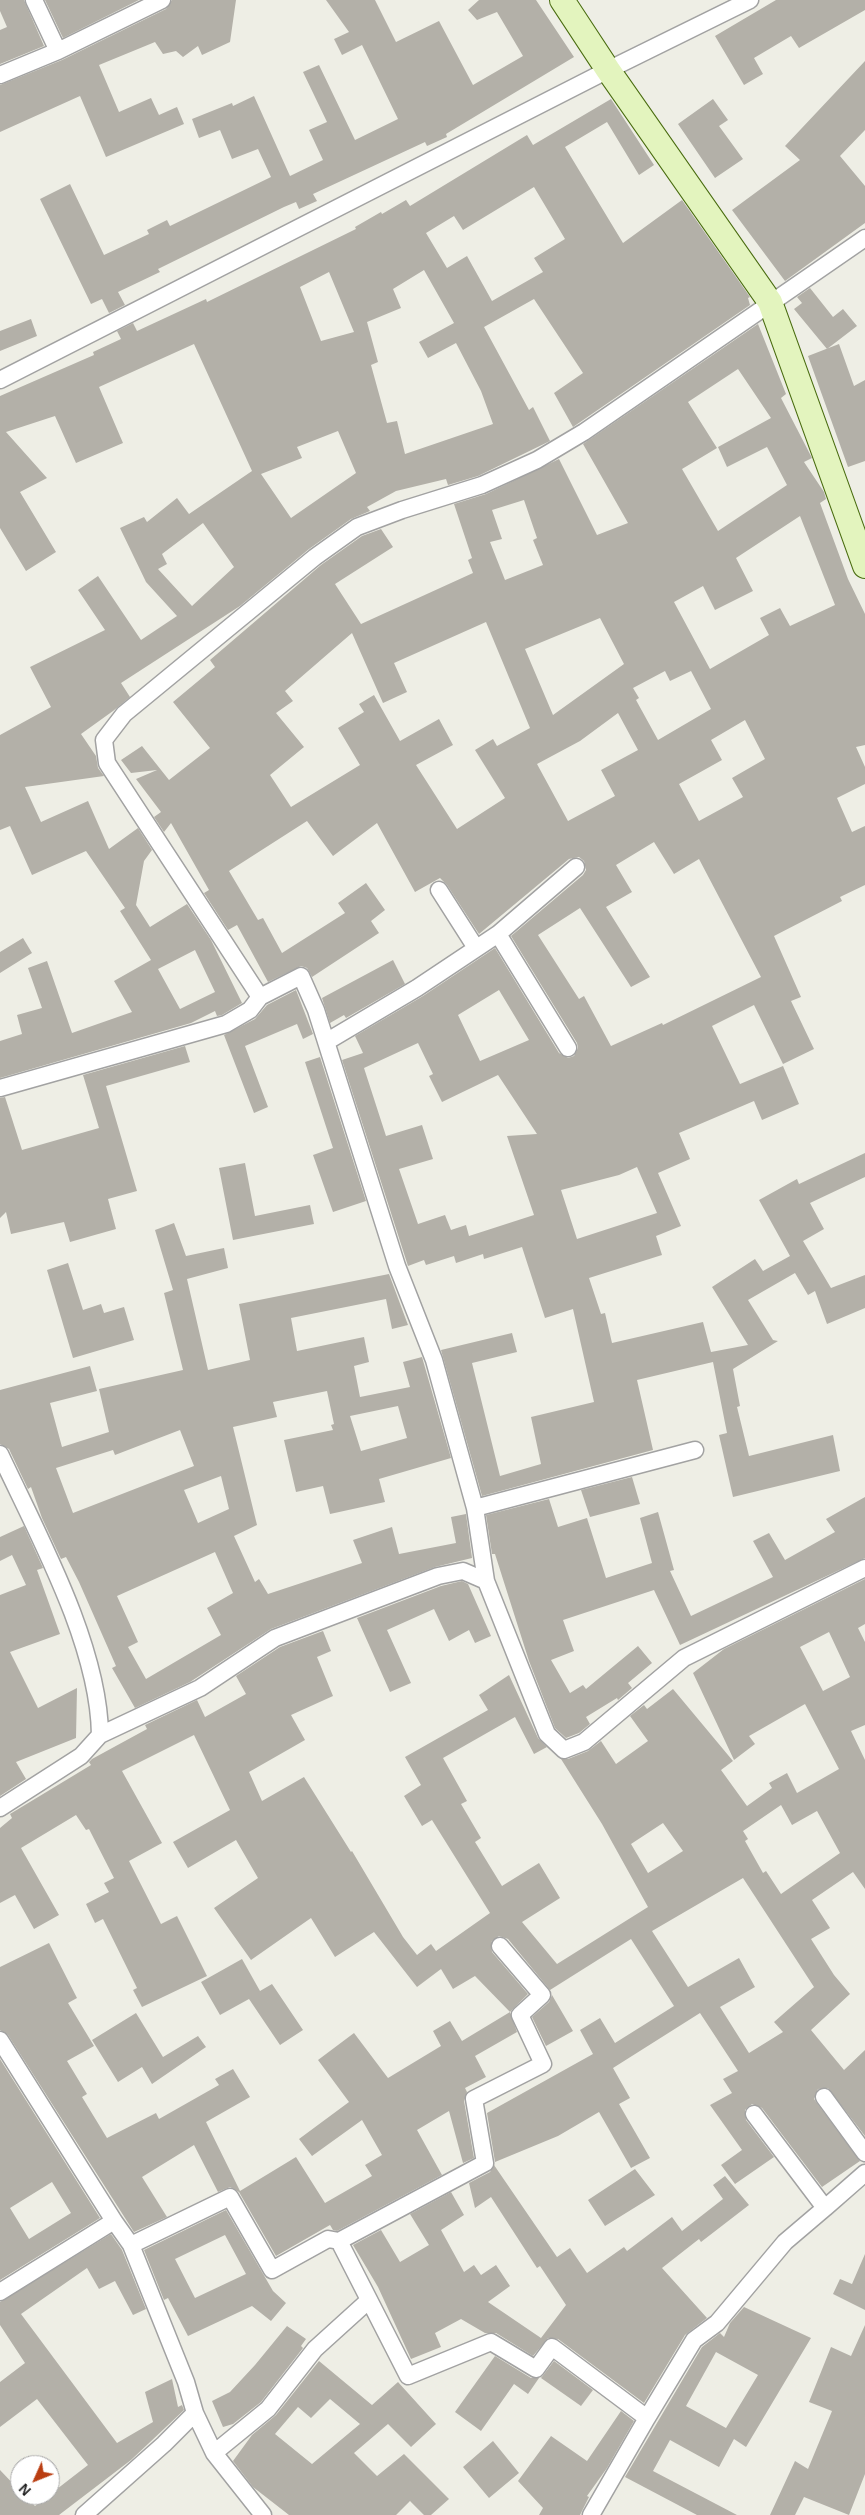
<!DOCTYPE html>
<style>
body{margin:0}
#map{position:relative;width:865px;height:2515px;overflow:hidden;background:#eeeee5;font-family:Helvetica,sans-serif}
canvas{display:block}
.north{position:absolute;left:10px;top:2455px;width:50px;height:50px;box-sizing:border-box;background:#fff;border:1px solid #a5a5a5;border-radius:50%;rotate:226deg;font-size:14px;font-weight:700;line-height:20px;text-align:center;color:#1e1e1e}
.north::after{content:'';display:block;margin:auto;width:18px;height:22px;background:#ba3e12;clip-path:polygon(50% 0,100% 100%,50% 72%,0 100%)}
</style>
<div id="map">
<canvas width="865" height="2515"></canvas>
<div class="north">N</div>
</div>
<script>
const ctx = document.querySelector('canvas').getContext('2d');
ctx.lineJoin = 'round';
function fillPath(path, color) { ctx.fillStyle = color; ctx.fill(path, 'evenodd'); }
function trace(path, color, width, dash) { ctx.strokeStyle = color; ctx.lineWidth = width; ctx.lineCap = dash ? 'butt' : 'round'; ctx.setLineDash(dash || []); ctx.stroke(path); }
const building = new Path2D(`
 M0,0H24L44,46L0,64V30L7,27L0,11Z
 M45,0H139L63,38Z
 M172,0H236L230,42L202,55L198,46L183,57L176,51L163,54L155,42L99,65L119,112L151,98L159,115L177,107L184,124L106,157L80,96L0,132V85L62,60L166,9Z
 M326,0H375L396,42L439,21L473,85L523,56L497,12L477,20L468,10L479,0H536L574,57L446,134L447,137L427,146L425,142L313,194L317,201L299,209L296,202L284,207L158,269L160,272L118,292L125,305L109,313L102,299L91,304L40,199L70,184L104,255L149,234L147,230L167,220L170,226L271,177L258,149L232,159L220,130L199,138L192,119L232,103L233,106L254,96L290,176L323,160L309,130L327,122L303,72L319,65L355,140L398,119L362,45L342,55L334,39L349,32Z
 M776,0H865V10L799,48L791,36L754,58L763,74L744,85L715,36Z
 M865,61V130L840,156L865,186V223L785,281L732,210L800,160L785,146Z
 M611,99L654,165L639,175L607,122L565,147L623,243L682,200L750,297L748,298L750,305L573,427L554,393L583,373L534,299L484,327L529,410L533,407L550,441L478,476L448,485L446,479L396,491L367,507L370,511L351,519L309,549L240,606L121,683L130,697L113,711L81,734L96,756L98,768L104,776L25,787L41,822L88,801L109,849L138,828L152,850L144,861L136,905L150,927L187,904L211,940L242,1003L222,1015L217,1016L215,1011L191,1023L0,1078V1041L22,1034L17,1015L42,1008L28,968L47,961L72,1033L132,1012L114,981L151,960L120,911L125,908L86,851L32,875L10,826L0,830V735L51,707L30,667L105,630L78,590L98,576L141,640L177,616L146,582L120,528L144,517L147,522L177,498L189,514L252,471L194,344L99,387L123,443L76,463L55,416L6,432L47,478L20,492L56,552L26,571L0,528V396L94,355L93,352L121,339L117,331L133,323L137,331L206,299L207,302L356,229L355,227L381,212L382,214L406,200L410,206L527,135L533,145ZM534,187L565,239L534,258L543,272L492,301L467,256L447,268L426,233L454,216L463,230ZM424,270L454,323L419,342L428,358L456,343L481,391L493,424L405,454L397,421L387,423L371,365L378,362L367,322L401,308L393,289ZM329,272L354,332L321,341L300,287ZM338,431L356,473L291,518L261,474L302,458L297,447ZM203,523L234,567L192,606L158,569L167,564L162,554ZM195,950L215,992L180,1009L158,969Z
 M713,99L728,120L719,126L743,159L715,178L678,124Z
 M810,288L833,317L843,309L857,326L827,349L794,309L802,303L797,297Z
 M31,319L37,336L0,351V331Z
 M758,324L786,394L781,398L812,458L804,462L824,492L826,499L820,503L848,579L865,614V745L856,747L865,767V784L837,798L852,832L865,826V885L840,897L842,901L774,936L801,997L791,1001L814,1049L783,1064L754,1005L712,1026L740,1084L783,1066L799,1104L762,1120L754,1101L679,1133L690,1159L658,1173L681,1226L656,1236L662,1255L589,1278L601,1314L605,1313L612,1343L703,1322L711,1352L748,1345L712,1287L755,1259L763,1271L790,1256L759,1200L797,1179L799,1184L865,1153V1177L810,1203L824,1229L803,1241L831,1288L865,1275V1308L827,1324L815,1291L808,1295L795,1273L748,1300L773,1340L778,1341L733,1369L740,1406L737,1407L749,1456L833,1435L840,1471L733,1497L719,1435L727,1433L713,1362L637,1380L653,1450L482,1496L441,1350L512,1333L517,1352L472,1363L500,1476L541,1464L531,1417L594,1402L573,1309L545,1318L522,1247L484,1259L483,1254L456,1263L454,1256L426,1265L424,1260L408,1266L342,1060L363,1053L355,1036L423,996L495,948L559,1053L568,1058L574,1056L578,1048L577,1043L511,936L583,875L586,870L584,861L579,857L569,859L479,934L447,885L440,878L415,892L377,823L333,856L307,821L229,871L258,920L263,918L282,953L345,913L338,903L366,883L385,910L371,921L379,933L312,977L307,968L301,966L268,982L237,925L228,930L204,893L209,890L171,823L164,832L154,817L161,812L136,779L157,770L131,773L121,760L142,746L169,780L210,748L173,702L215,667L210,660L321,565L362,536L381,529L393,547L335,584L361,624L473,573L468,560L472,558L454,504L486,494L559,459L597,535L628,523L583,444ZM738,369L771,418L718,447L727,467L767,447L787,485L718,531L682,469L717,448L688,402ZM524,500L537,538L533,540L543,565L505,580L490,542L502,539L492,510ZM800,516L835,605L790,626L780,608L760,618L769,635L710,669L674,602L703,586L715,610L753,591L736,558ZM600,618L624,664L553,715L525,649ZM486,622L530,728L497,746L493,739L475,750L505,798L457,829L416,765L453,745L439,719L400,741L374,695L359,704L364,712L338,728L360,765L291,807L270,775L304,747L276,713L293,701L285,691L352,633L383,703L407,692L394,663ZM665,671L670,681L691,671L711,709L658,740L636,700L639,698L633,688ZM618,713L638,750L601,770L615,796L568,821L537,764L580,741ZM745,720L765,759L732,778L743,797L699,821L679,784L722,760L711,740ZM654,842L674,874L699,859L761,977L663,1025L662,1023L611,1046L584,996L579,999L538,935L580,908L631,987L650,977L606,907L632,892L616,865ZM499,990L529,1040L480,1061L458,1015ZM418,1043L433,1074L429,1076L442,1102L498,1075L537,1134L507,1136L534,1215L469,1236L466,1225L451,1230L445,1215L418,1224L399,1169L433,1159L422,1125L386,1136L364,1068ZM637,1167L657,1213L577,1239L561,1190L619,1175Z
 M839,344L854,386L865,380V461L848,467L808,356Z
 M23,938L32,953L0,973V952Z
 M393,960L405,984L346,1018L344,1015L330,1023L322,998Z
 M296,990L313,1034L303,1039L297,1024L245,1046L268,1107L254,1113L224,1035L255,1019L267,1005Z
 M185,1046L190,1062L106,1086L137,1191L108,1199L116,1229L70,1242L64,1222L11,1234L6,1212L0,1218V1098L5,1097L22,1150L99,1128L83,1075Z
 M320,1057L366,1201L333,1212L313,1155L333,1148L305,1062Z
 M245,1163L255,1216L310,1205L314,1224L233,1240L219,1168Z
 M174,1223L186,1256L224,1248L228,1268L187,1279L208,1370L250,1360L239,1304L389,1274L408,1325L392,1329L386,1299L291,1318L297,1351L364,1337L369,1362L354,1366L360,1397L410,1387L403,1362L422,1357L451,1458L379,1479L385,1502L330,1514L323,1486L296,1492L284,1440L333,1430L331,1425L334,1424L327,1391L273,1402L277,1417L233,1427L257,1525L234,1536L255,1582L259,1579L268,1594L362,1563L353,1540L392,1527L399,1554L456,1543L451,1517L466,1514L472,1558L435,1567L271,1629L190,1682L135,1708L112,1668L116,1666L79,1582L66,1557L61,1559L42,1518L31,1487L28,1489L9,1449L0,1444V1390L90,1366L97,1391L50,1403L62,1447L109,1432L99,1389L183,1370L164,1293L173,1290L155,1230ZM398,1406L407,1438L361,1451L350,1416ZM180,1430L194,1466L73,1513L56,1468L113,1450L115,1455ZM221,1476L229,1509L198,1523L184,1490ZM215,1552L233,1593L207,1608L221,1635L146,1679L128,1647L138,1642L117,1596Z
 M68,1263L83,1310L101,1304L104,1313L124,1307L134,1340L73,1358L47,1270Z
 M632,1477L640,1504L590,1517L581,1490Z
 M865,1497V1558L680,1645L654,1590L563,1620L574,1651L551,1660L570,1693L583,1685L586,1689L638,1646L652,1663L628,1683L632,1688L618,1700L617,1698L586,1717L590,1724L579,1733L566,1738L555,1728L529,1661L495,1554H492L486,1515L549,1499L558,1527L587,1518L606,1578L652,1563L640,1518L658,1512L674,1570L670,1571L691,1616L773,1577L753,1541L769,1533L785,1560L835,1532L826,1519Z
 M24,1526L43,1568L37,1570L60,1634L10,1652L38,1708L77,1688L76,1738L16,1762L26,1779L0,1796V1595L26,1585L12,1555L0,1561V1537Z
 M865,1579V1624L858,1628L865,1642V1725L851,1731L865,1760V1889L853,1872L812,1900L830,1928L811,1939L834,1975L850,1994L811,2030L844,2070L865,2050V2136L828,2088L818,2089L814,2099L860,2161L822,2187L762,2108L752,2104L745,2110L746,2120L774,2157L735,2184L721,2165L742,2150L710,2105L732,2093L723,2079L738,2071L700,2013L613,2068L630,2098L619,2104L650,2158L631,2168L599,2112L558,2136L495,2162L487,2113L593,2054L580,2030L600,2018L615,2043L674,2006L631,1939L550,1990L508,1939L499,1936L491,1942L492,1952L528,1994L510,2012L517,2032L475,2056L486,2077L465,2088L467,2092L464,2101L474,2158L463,2163L449,2111L417,2130L442,2175L337,2231L333,2230L330,2225L276,2256L239,2192L230,2187L218,2192L194,2145L142,2177L167,2217L134,2232L8,2035L0,2030V1967L49,1943L77,1998L68,2003L94,2046L67,2061L87,2094L82,2097L107,2138L156,2113L159,2119L219,2085L215,2079L233,2069L250,2097L206,2122L240,2191L296,2157L325,2203L372,2176L365,2165L382,2155L362,2120L312,2156L299,2139L349,2102L318,2060L354,2033L388,2078L441,2046L433,2031L450,2021L462,2041L510,2012L475,1976L453,1989L441,1969L417,1987L374,1932L335,1957L311,1918L251,1960L214,1908L258,1878L236,1840L188,1868L173,1842L230,1810L194,1735L122,1771L162,1843L129,1861L161,1924L177,1916L207,1976L142,2007L133,1990L137,1988L103,1919L95,1923L86,1904L109,1892L104,1883L114,1878L89,1829L86,1830L76,1815L21,1848L59,1915L34,1929L15,1895L0,1903V1828L12,1818L10,1814L91,1765L89,1762L92,1759L147,1729L145,1725L197,1700L205,1717L246,1694L236,1676L280,1647L323,1631L331,1651L317,1657L333,1696L291,1715L305,1740L249,1772L262,1801L304,1777L351,1852L352,1851L403,1937L417,1955L431,1944L436,1951L490,1913L432,1820L422,1826L404,1796L421,1785L405,1757L488,1710L479,1695L509,1675L538,1738L547,1747L534,1754L515,1717L443,1758L467,1801L461,1804L481,1838L475,1842L502,1886L539,1863L560,1898L522,1922L557,1964L648,1907L602,1824L561,1759H568L588,1751L601,1741L616,1764L648,1741L630,1716L644,1705L647,1709L673,1689L733,1761L721,1770L747,1806L772,1788L769,1783L787,1773L797,1793L839,1769L805,1704L749,1736L755,1744L734,1760L693,1673L724,1649ZM829,1632L850,1677L823,1691L800,1647ZM781,1805L792,1825L817,1811L840,1853L781,1894L766,1871L763,1873L745,1841L748,1839L743,1831ZM663,1823L683,1851L648,1873L631,1844ZM743,1878L814,1987L774,2022L783,2032L749,2053L720,2007L755,1987L739,1958L688,1987L652,1931Z
 M462,1581L468,1584L491,1636L475,1643L469,1630L449,1641L434,1609L387,1630L411,1683L390,1692L357,1618L441,1586Z
 M242,1959L260,1991L272,1984L303,2030L280,2045L249,1999L220,2015L201,1982Z
 M552,1995L573,2031L546,2046L532,2017L549,2002Z
 M136,2013L163,2057L198,2036L206,2047L152,2084L142,2067L118,2082L92,2040Z
 M0,2059L100,2218L0,2280ZM52,2182L71,2213L29,2239L10,2208Z
 M494,2165L557,2257L570,2248L587,2273L624,2247L627,2251L672,2217L682,2231L723,2199L713,2185L725,2176L749,2205L701,2242L699,2239L662,2268L707,2318L685,2335L644,2403L558,2339L548,2338L533,2356L496,2333H485L461,2319L435,2333L441,2347L411,2359L378,2287L353,2245L381,2230L400,2262L429,2245L410,2214L451,2192L464,2215L441,2230L464,2272L474,2265L481,2275L496,2265L510,2286L488,2302L541,2338L566,2305L540,2266L537,2268L491,2197L475,2208L469,2183L490,2172Z
 M635,2169L655,2195L605,2226L588,2200Z
 M226,2210L273,2291L286,2303L271,2321L252,2306L188,2336L168,2298L164,2300L144,2250ZM225,2235L246,2274L195,2298L175,2259Z
 M111,2234L122,2250L146,2309L133,2315L115,2281L99,2289L87,2268L21,2314L117,2443L153,2422L145,2392L172,2379L178,2407L182,2405L184,2410L131,2460L59,2515H0V2470L20,2491V2495H24L35,2506L88,2465L37,2399L0,2427V2382L25,2363L0,2325V2302Z
 M865,2254V2310L833,2294L840,2279L852,2284Z
 M744,2307L811,2338L746,2447L734,2439L719,2467L670,2440L653,2471L737,2515H697L625,2477L702,2347L720,2333L724,2337L730,2323ZM716,2352L758,2375L726,2428L686,2406Z
 M865,2325V2474L849,2515L804,2497L795,2515H770L795,2461L808,2469L832,2411L809,2402L831,2347L851,2356Z
 M287,2326L306,2339L301,2346L303,2348L261,2402L233,2424L223,2427L212,2401L230,2392L255,2365Z
 M495,2356L531,2378H539L528,2394L514,2384L481,2431L455,2412Z
 M319,2361L372,2405L398,2382L436,2424L411,2447L388,2424L354,2453L377,2476L404,2454L449,2499L431,2515H424L410,2501L396,2515H289L253,2487L233,2461L252,2435L276,2415ZM330,2399L360,2424L312,2464L275,2434L298,2407L311,2418Z
 M554,2361L593,2390L581,2406L541,2378Z
 M621,2411L634,2421L607,2468L587,2496L589,2497L580,2515H539L543,2508L518,2481L551,2436L587,2461Z
 M493,2441L519,2473L489,2498L463,2467Z`);
const street = new Path2D(`
 M34,0L58,51
 M0,75L58,51L162,0
 M0,380L608,70L750,0
 M439,890L476,948
 M498,934L568,1048
 M260,997L301,976L316,1010L397,1266L434,1360L475,1508L486,1581
 M326,1042L417,988L498,934L576,867
 M0,1088L226,1024L250,1010L260,997L107,763L104,740L124,714L315,557L357,527L402,510L482,485L537,460L584,432L865,238
 M0,1454C38,1535 99,1645 100,1735L81,1756L0,1808
 M475,1508L695,1450
 M100,1735L200,1688L275,1638L438,1576L463,1571L486,1581L547,1734L564,1750L584,1742L684,1658L865,1568
 M500,1946L542,1995L520,2015L543,2064L474,2099L485,2163L339,2241L408,2376L491,2342L536,2369L552,2347L647,2418L591,2515
 M0,2040L114,2221L131,2245L186,2382L195,2413L214,2453L263,2515
 M824,2097L865,2153
 M825,2208L865,2173
 M131,2245L230,2197L272,2270L328,2239L339,2241
 M0,2292L114,2221
 M647,2418L694,2340L717,2323L785,2242L825,2208L754,2114
 M214,2453L268,2409L315,2349L368,2301
 M84,2515L164,2444L195,2413`);
const secondary = new Path2D(`
 M562,0L608,70L770,302L865,566`);
fillPath(building, '#b3b0a8');
trace(street, '#a2a2a2', 19);
trace(secondary, '#496c0f', 26);
trace(street, '#fff', 16);
trace(secondary, '#e3f4be', 24);
</script>
